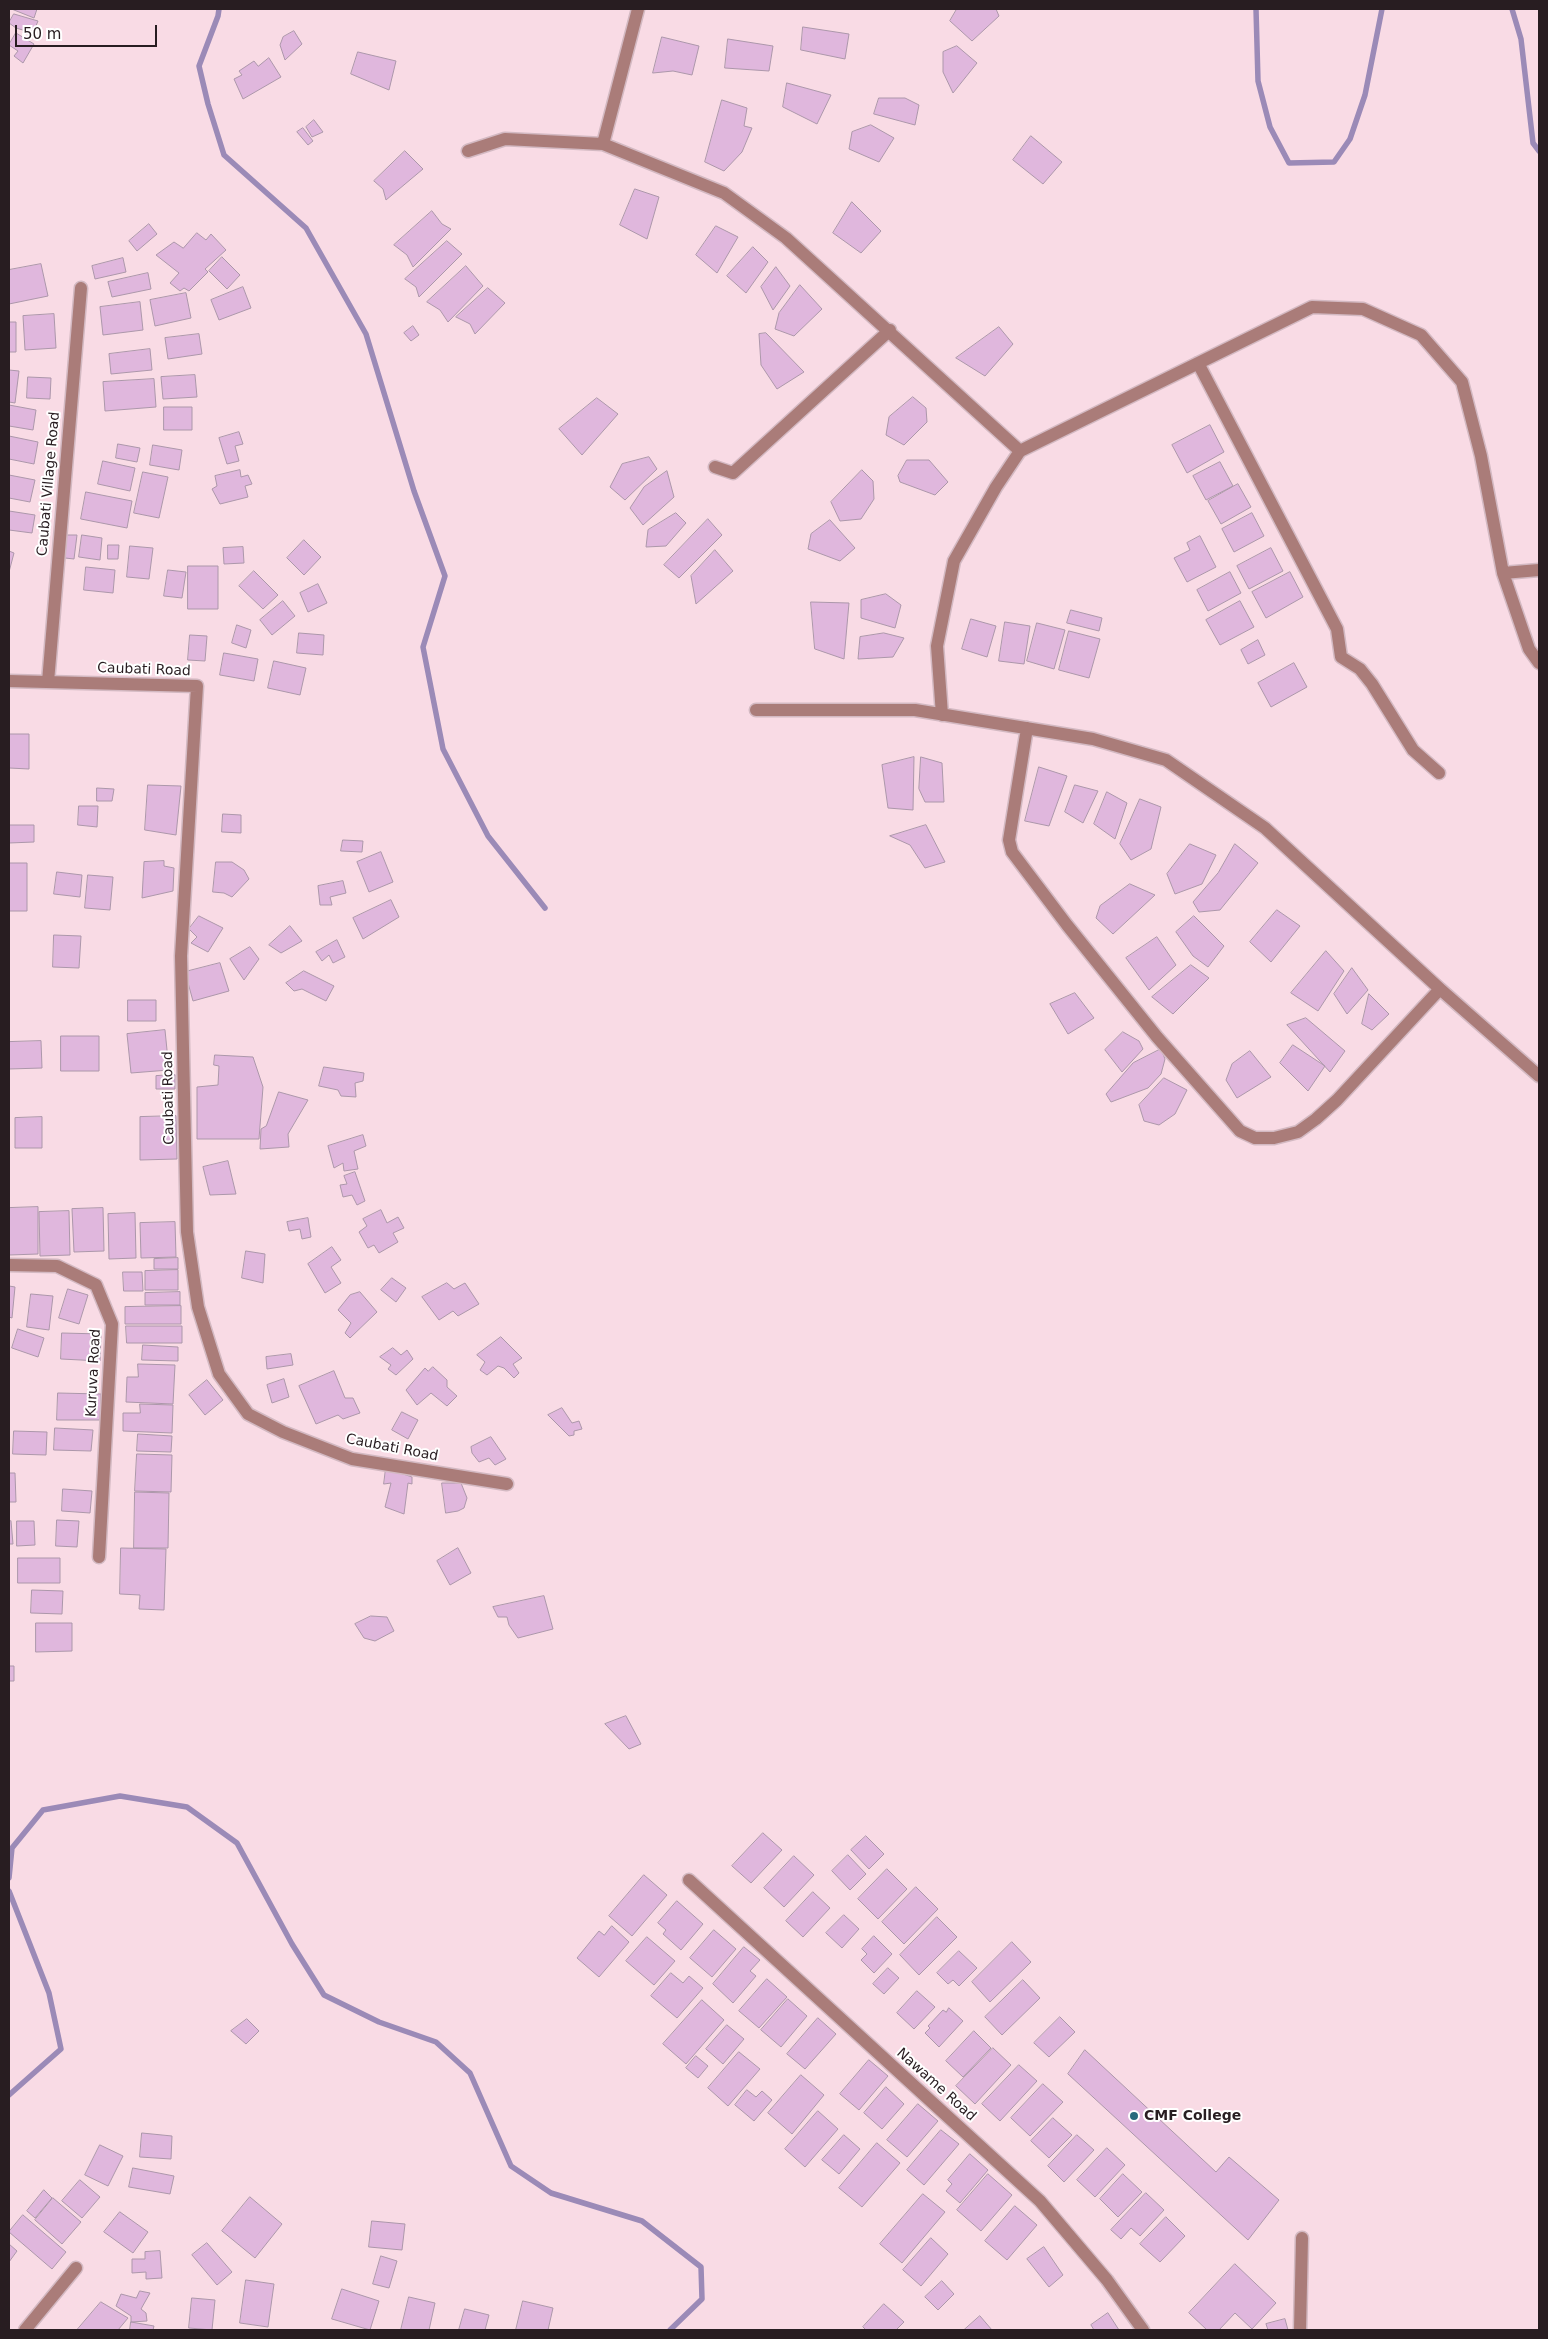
<!DOCTYPE html>
<style>
body{margin:0}
#map{position:relative;width:1548px;height:2339px;overflow:hidden;background:#f9dbe5;font-family:"DejaVu Sans",sans-serif}
canvas{display:block}
.frame{position:absolute;inset:0;border:10px solid #281d21;pointer-events:none}
.scale{position:absolute;left:15px;top:25px;width:142px;height:22px;box-sizing:border-box;border:2px solid #281d21;border-top:0;padding-left:6px;font-size:15px;line-height:18px;white-space:nowrap;color:#281d21;-webkit-text-stroke:4px #fff;paint-order:stroke}
</style>
<div id="map">
<canvas width="1548" height="2339"></canvas>
<div class="frame"></div>
<div class="scale">50 m</div>
</div>
<script>
const ctx = document.querySelector('canvas').getContext('2d');
ctx.lineJoin = 'round';
function trace(path, color, width, dash) { ctx.strokeStyle = color; ctx.lineWidth = width; ctx.lineCap = dash ? 'butt' : 'round'; ctx.setLineDash(dash || []); ctx.stroke(path); }
function fillPath(path, color) { ctx.fillStyle = color; ctx.fill(path, 'evenodd'); }
function label(font, color, halo, rows, align = 'center') {
  ctx.font = font + ' "DejaVu Sans",sans-serif'; ctx.lineWidth = 4; ctx.setLineDash([]); ctx.textBaseline = 'middle'; ctx.strokeStyle = halo; ctx.fillStyle = color; for (const [text, x, y, turn = 0] of rows) {
    ctx.save(); ctx.translate(x, y); ctx.rotate((+turn || 0) * Math.PI / 180); ctx.textAlign = isNaN(turn) ? turn : align; if (halo) ctx.strokeText(text, 0, 0); ctx.fillText(text, 0, 0); ctx.restore();
  }
}
const stream = new Path2D(`
 M219,9L218,16L199,66L208,104L224,155L306,228L366,334L414,491L445,576L423,647L443,749L488,836L545,908
 M1256,9L1258,81L1270,127L1289,163L1334,162L1350,139L1365,95L1382,9
 M1512,9L1521,39L1533,143L1539,151
 M9,1878L12,1848L43,1810L120,1796L187,1807L237,1843L292,1944L324,1995L379,2022L436,2042L470,2073L511,2166L551,2193L642,2221L701,2267L702,2299L670,2330
 M9,1891L49,1993L61,2049L9,2095`);
const building = new Path2D(`
 M15,9H37L34,18L14,10Z
 M957,9H996L999,16L972,41L950,21Z
 M14,14L38,21L33,33L16,28L9,23Z
 M803,27L849,34L845,59L801,50Z
 M294,31L302,44L285,60L280,45L283,37Z
 M16,33L34,44L23,63L14,56L18,51L9,45Z
 M662,37L699,46L692,75L673,71L653,73Z
 M728,39L773,46L769,71L725,68Z
 M957,46L977,63L953,93L943,72V52Z
 M358,52L396,61L389,90L351,74Z
 M269,58L281,77L243,99L234,79L242,75L239,71L254,61L258,66Z
 M787,83L831,95L817,124L783,107Z
 M879,98H905L919,105L915,125L874,114Z
 M722,100L747,108L744,126L752,128L742,152L724,171L705,162Z
 M314,120L323,132L312,137L306,127Z
 M871,125L894,138L879,162L849,149L852,132Z
 M303,128L313,141L308,145L297,132Z
 M1031,136L1062,162L1043,184L1013,160Z
 M405,151L423,169L386,200L383,189L374,181Z
 M635,189L659,197L647,239L620,225Z
 M852,202L881,231L861,253L833,233Z
 M432,211L442,224L451,229L413,267L407,255L394,245Z
 M149,224L157,234L137,251L129,241Z
 M716,226L738,237L717,273L696,255Z
 M197,233L206,240L211,234L226,250L205,269L208,272L189,291L184,288L180,291L170,283L179,273L156,255L174,242L183,248Z
 M447,241L462,254L419,297L416,287L405,279Z
 M753,247L768,262L746,293L727,276Z
 M222,257L240,275L227,289L209,271Z
 M123,258L126,272L95,279L92,266Z
 M41,264L48,296L9,304V270Z
 M466,266L483,286L448,322L440,310L427,302Z
 M776,267L790,286L773,310L761,287Z
 M148,273L151,289L112,297L108,282Z
 M800,285L822,309L794,336L775,329L779,313Z
 M243,287L251,308L219,320L211,300Z
 M488,288L505,303L475,334L470,324L456,317Z
 M186,293L191,318L155,326L150,300Z
 M140,302L143,330L103,335L100,307Z
 M54,314L56,348L25,350L23,316Z
 M9,322H16V352H9Z
 M413,326L419,335L411,341L404,333Z
 M999,327L1013,344L985,376L956,358Z
 M766,333L804,372L777,389L761,365L759,334Z
 M199,334L202,354L168,359L165,338Z
 M150,349L152,370L111,374L109,354Z
 M9,370L19,371L15,403L9,402Z
 M195,375L197,397L163,399L161,377Z
 M28,377L51,378L50,399L27,398Z
 M154,379L156,407L105,411L103,382Z
 M913,397L926,408L927,422L904,445L886,435L889,417Z
 M597,398L618,414L582,455L559,429Z
 M9,405L36,410L33,430L9,426Z
 M164,407H192V430H164Z
 M1210,425L1224,452L1187,473L1172,445Z
 M239,432L243,444L235,446L239,461L227,464L219,438Z
 M9,436L38,442L34,464L9,459Z
 M118,444L140,448L137,462L116,458Z
 M153,445L182,450L179,470L150,465Z
 M649,457L657,469L625,500L610,487L622,464Z
 M907,460H929L948,482L935,495L900,482L898,476Z
 M103,461L135,468L130,491L98,484Z
 M1220,462L1233,486L1206,500L1193,476Z
 M240,470L241,477L248,475L252,484L245,486L248,497L220,504L212,489L217,486L215,476Z
 M862,470L873,481L874,499L861,519L840,521L831,502Z
 M667,471L674,497L643,525L630,508L644,487Z
 M143,472L168,477L159,518L134,513Z
 M9,475L35,480L30,502L9,498Z
 M1238,484L1251,507L1221,524L1208,501Z
 M86,492L132,501L127,528L81,519Z
 M9,511L35,515L32,533L9,530Z
 M676,513L686,523L666,546L646,547L648,530Z
 M1252,513L1264,536L1234,552L1222,529Z
 M708,519L722,535L679,578L664,565Z
 M830,520L855,548L840,561L808,549L811,534Z
 M67,535H77L74,559L65,558Z
 M82,535L102,538L100,560L79,557Z
 M1200,536L1216,567L1187,582L1174,558L1190,550L1187,543Z
 M304,540L321,557L304,575L287,558Z
 M108,545H119L118,559H108Z
 M130,546L153,548L149,579L127,577Z
 M243,547L244,563L224,564L223,548Z
 M1271,548L1283,571L1249,589L1237,566Z
 M715,550L733,571L696,604L691,576Z
 M9,551L14,553L9,572Z
 M188,566H218V609H188Z
 M86,567L115,570L113,593L84,590Z
 M168,570L186,572L182,598L164,596Z
 M254,571L278,595L263,609L239,586Z
 M1230,572L1241,593L1208,611L1197,590Z
 M1290,572L1303,597L1266,618L1252,592Z
 M318,584L327,603L308,612L300,593Z
 M886,594L901,605L895,628L861,618V600Z
 M283,601L295,616L272,635L260,620Z
 M1240,601L1254,627L1220,645L1206,620Z
 M811,602L849,603L844,659L815,649Z
 M1071,610L1102,618L1099,631L1067,623Z
 M971,619L996,626L987,657L962,649Z
 M1005,622L1030,626L1024,664L999,661Z
 M1037,623L1065,630L1054,669L1027,661Z
 M237,625L251,630L246,648L232,643Z
 M1069,631L1100,639L1089,678L1059,670Z
 M299,633L324,635L323,655L297,653Z
 M884,633L904,638L893,657L858,659L860,637Z
 M190,635L207,636L205,661L188,660Z
 M1258,640L1265,655L1248,664L1241,650Z
 M224,653L258,659L254,681L220,675Z
 M274,661L306,668L300,695L268,688Z
 M1294,663L1307,687L1271,707L1258,683Z
 M9,734H29V769L9,768Z
 M914,757L913,810L888,808L882,765Z
 M921,757L942,763L944,802H925L919,789Z
 M1039,767L1067,776L1049,826L1025,821Z
 M148,785L181,786L176,835L145,830Z
 M1075,785L1098,791L1083,823L1065,812Z
 M97,788L114,789L112,801H97Z
 M1107,792L1127,803L1115,839L1094,824Z
 M1140,799L1161,807L1151,849L1131,860L1120,844Z
 M79,806H98L97,827L78,825Z
 M223,814L241,815V833L222,832Z
 M9,825H34V842L9,843Z
 M926,825L945,862L925,868L910,845L890,836Z
 M343,840L363,841L362,852L341,851Z
 M1190,844L1216,855L1202,884L1175,894L1167,874Z
 M1235,844L1258,863L1220,910L1199,912L1193,902L1218,873Z
 M381,852L393,882L369,892L357,862Z
 M164,861V866L174,868L173,891L142,898L144,862Z
 M216,862H232L244,870L249,879L232,897L224,893L213,892Z
 M9,863H27V911H9Z
 M57,872L82,875L80,897L54,894Z
 M88,875L113,877L110,910L85,908Z
 M343,881L346,893L330,897L332,905H320L318,886Z
 M1130,884L1155,895L1113,934L1096,918L1100,906Z
 M391,900L399,917L363,939L353,918Z
 M1277,910L1300,926L1271,962L1250,942Z
 M199,916L223,928L208,952L191,943L197,937L189,929Z
 M1194,916L1224,946L1208,967L1193,956L1176,932Z
 M290,926L302,941L281,953L269,945Z
 M54,935L81,936L79,968L53,967Z
 M1157,937L1176,965L1149,990L1126,958Z
 M337,940L345,957L333,963L329,955L322,961L316,952Z
 M250,947L259,959L244,980L230,959Z
 M1326,951L1344,971L1318,1011L1291,993Z
 M220,963L229,991L193,1001L185,972Z
 M1191,965L1209,978L1173,1014L1152,997Z
 M1352,968L1368,990L1347,1014L1334,994Z
 M304,971L334,986L326,1001L302,989L294,991L286,983Z
 M1075,993L1094,1018L1068,1034L1050,1004Z
 M1369,994L1389,1014L1372,1030L1362,1024Z
 M128,1000H156V1021H128Z
 M1306,1018L1345,1051L1330,1072L1287,1025Z
 M165,1030L169,1070L131,1073L127,1034Z
 M1123,1032L1139,1041L1143,1049L1122,1072L1105,1050Z
 M61,1036H99V1071H61Z
 M41,1041L42,1068L9,1069V1042Z
 M1293,1045L1325,1066L1308,1091L1280,1063Z
 M1161,1049L1165,1059L1161,1074L1148,1088L1111,1102L1106,1094L1133,1063Z
 M1250,1051L1271,1077L1237,1098L1226,1080L1232,1064Z
 M215,1055L253,1057L263,1087L259,1139H197V1087L218,1085L219,1066L214,1065Z
 M324,1067L364,1073L363,1081L355,1083L356,1097L341,1096L338,1090L319,1086Z
 M175,1075V1089H156V1076Z
 M1164,1078L1187,1090L1175,1114L1159,1125L1144,1121L1139,1105Z
 M279,1092L308,1100L288,1134L289,1147L260,1149L261,1129L266,1126Z
 M176,1116L177,1159L140,1160V1117Z
 M42,1117V1148H15V1118Z
 M363,1135L366,1146L354,1151L358,1169L344,1171L343,1163L334,1168L328,1146Z
 M228,1161L236,1194L210,1195L203,1167Z
 M355,1172L365,1201L357,1205L352,1195L343,1197L340,1185L347,1184L344,1176Z
 M38,1207V1254L9,1255V1208Z
 M103,1208L104,1251L74,1252L72,1209Z
 M381,1210L387,1223L398,1217L404,1228L393,1233L398,1242L379,1253L374,1245L368,1248L359,1232L367,1226L363,1219Z
 M69,1211L70,1255L40,1256L39,1212Z
 M135,1213L136,1258L109,1259L108,1214Z
 M308,1218L311,1237L302,1239L300,1229L289,1231L287,1222Z
 M175,1222L176,1257L141,1258L140,1223Z
 M332,1247L341,1260L331,1267L341,1283L325,1293L308,1264Z
 M246,1251L265,1254L263,1283L242,1278Z
 M178,1258V1269H154V1259Z
 M178,1270V1290H145V1271Z
 M123,1272H142L143,1291H124Z
 M392,1278L406,1288L396,1302L381,1290Z
 M447,1283L454,1289L465,1283L479,1304L458,1316L453,1311L439,1320L422,1297Z
 M9,1286L15,1287L12,1318L9,1317Z
 M68,1289L88,1295L79,1324L59,1318Z
 M180,1292V1305H145V1293Z
 M360,1292L377,1312L350,1338L345,1333L351,1323L338,1310L350,1295Z
 M31,1294L53,1296L49,1330L27,1327Z
 M181,1306V1324H125V1307Z
 M126,1326H182V1343H127Z
 M18,1329L44,1338L38,1357L12,1348Z
 M62,1333L101,1334L100,1361L61,1359Z
 M501,1337L522,1358L513,1364L519,1373L514,1378L504,1368L498,1366L487,1375L480,1370L485,1362L477,1355Z
 M143,1345L178,1347V1361L142,1360Z
 M393,1348L401,1355L407,1350L413,1359L396,1375L388,1369L391,1365L380,1357Z
 M291,1354L293,1365L267,1369L266,1357Z
 M138,1364L175,1365L173,1404L126,1402L127,1377H138Z
 M433,1367L447,1380V1387L457,1396L447,1406L431,1393L417,1405L406,1390L425,1368L428,1371Z
 M334,1371L345,1398H353L360,1413L343,1419L338,1415L316,1424L299,1386Z
 M284,1379L289,1397L272,1403L267,1385Z
 M207,1380L223,1400L205,1415L189,1395Z
 M58,1393L101,1394L100,1420H57Z
 M140,1404L173,1405L172,1433L123,1431V1413H140Z
 M562,1408L572,1423L579,1421L582,1429L574,1431V1435L569,1436L548,1415Z
 M402,1412L418,1420L408,1439L392,1430Z
 M55,1428L93,1430L91,1451L54,1450Z
 M14,1431L47,1432L46,1455L13,1454Z
 M138,1434L172,1436L171,1452L137,1451Z
 M491,1437L506,1459L495,1465L489,1458L479,1462L472,1453L471,1447Z
 M137,1454L172,1455L171,1492L135,1491Z
 M386,1468L412,1477V1484L408,1483L404,1514L385,1507L391,1483L384,1484Z
 M9,1473H15L16,1502H9Z
 M442,1483H461L467,1498L464,1508L458,1511L446,1513Z
 M63,1489L92,1491L90,1513L62,1511Z
 M135,1492L169,1493L168,1548H134Z
 M57,1520L79,1521L77,1547L56,1546Z
 M11,1521L13,1544H9V1522Z
 M17,1521H34L35,1545L17,1546Z
 M121,1548L166,1549L164,1610L139,1609L140,1595L120,1594Z
 M458,1548L471,1573L450,1585L437,1561Z
 M18,1558H60V1583H18Z
 M32,1590L63,1591L62,1614L31,1613Z
 M544,1596L553,1629L518,1638L509,1625L507,1617H498L493,1607Z
 M371,1616L387,1617L394,1631L375,1641L364,1638L355,1624Z
 M36,1623H72V1651L36,1652Z
 M9,1666H14V1681H9Z
 M626,1716L641,1744L629,1749L605,1724Z
 M763,1833L782,1850L751,1883L732,1866Z
 M866,1836L884,1854L869,1869L851,1850Z
 M848,1855L866,1874L850,1890L832,1871Z
 M794,1856L814,1875L784,1907L764,1888Z
 M887,1869L907,1889L878,1919L858,1899Z
 M644,1875L667,1895L632,1936L609,1916Z
 M916,1887L938,1909L904,1944L882,1922Z
 M813,1892L830,1908L803,1937L786,1921Z
 M677,1901L703,1924L681,1950L663,1934L666,1930L658,1923Z
 M844,1915L859,1929L842,1948L826,1933Z
 M937,1917L957,1937L919,1975L900,1955Z
 M612,1926L629,1942L599,1977L577,1958L599,1931L604,1935Z
 M714,1930L736,1949L712,1977L690,1958Z
 M874,1936L892,1954L874,1973L861,1960L867,1954L862,1949Z
 M647,1937L675,1961L654,1985L626,1961Z
 M1012,1942L1031,1962L990,2002L972,1982Z
 M744,1947L760,1960L750,1971L756,1976L733,2003L713,1984Z
 M959,1951L977,1968L959,1986L953,1980L948,1984L937,1973Z
 M888,1968L899,1978L884,1994L873,1984Z
 M671,1973L683,1983L689,1976L703,1988L677,2018L651,1996Z
 M767,1979L787,1997L759,2028L739,2011Z
 M1023,1980L1040,1998L1002,2035L985,2017Z
 M917,1991L935,2007L914,2029L897,2013Z
 M788,1999L807,2016L781,2047L761,2030Z
 M702,2000L724,2020L686,2064L663,2044Z
 M949,2008L963,2021L939,2047L925,2033L930,2028L928,2026L943,2010L946,2012Z
 M1060,2017L1075,2032L1049,2057L1034,2043Z
 M818,2018L836,2034L805,2069L787,2054Z
 M247,2019L259,2031L246,2044L231,2031Z
 M727,2025L744,2039L723,2064L706,2049Z
 M974,2031L991,2048L963,2077L946,2061Z
 M993,2048L1011,2065L975,2104L956,2086Z
 M1085,2050L1216,2172L1229,2157L1279,2200L1248,2240L1068,2074Z
 M739,2052L760,2069L728,2106L708,2088Z
 M696,2056L708,2066L698,2078L686,2068Z
 M869,2060L888,2076L859,2110L840,2094Z
 M1019,2065L1037,2081L1000,2121L982,2104Z
 M801,2075L824,2095L792,2134L768,2113Z
 M1043,2084L1063,2102L1030,2136L1011,2118Z
 M886,2087L904,2104L882,2129L864,2113Z
 M747,2090L756,2097L762,2091L772,2100L754,2121L735,2105Z
 M918,2104L938,2121L907,2157L887,2140Z
 M818,2111L838,2129L805,2167L785,2149Z
 M1053,2118L1072,2135L1049,2158L1031,2141Z
 M941,2130L959,2144L924,2185L907,2170Z
 M142,2133L172,2136L171,2159L140,2157Z
 M844,2135L860,2149L839,2174L822,2160Z
 M1077,2135L1094,2150L1064,2182L1048,2166Z
 M877,2143L900,2163L862,2207L839,2188Z
 M100,2145L123,2156L108,2186L85,2175Z
 M1107,2148L1125,2165L1095,2197L1077,2180Z
 M970,2154L988,2170L960,2203L946,2191L952,2184L948,2180Z
 M133,2168L174,2176L170,2194L129,2187Z
 M988,2174L1012,2195L981,2231L957,2210Z
 M1123,2174L1142,2192L1118,2217L1100,2199Z
 M80,2180L100,2197L82,2218L62,2201Z
 M44,2190L52,2198L35,2218L27,2211Z
 M1146,2193L1164,2210L1140,2236L1131,2228L1121,2239L1111,2230Z
 M923,2194L945,2212L902,2263L880,2244Z
 M250,2197L282,2224L255,2258L222,2231Z
 M53,2198L81,2222L62,2244L35,2220Z
 M1015,2206L1037,2225L1007,2260L985,2241Z
 M120,2212L148,2232L133,2253L104,2232Z
 M23,2215L66,2252L52,2269L9,2232Z
 M1166,2217L1185,2236L1160,2262L1140,2244Z
 M372,2221L405,2224L402,2250L369,2247Z
 M931,2238L948,2254L921,2286L903,2270Z
 M207,2243L232,2272L217,2285L192,2255Z
 M9,2244L17,2251L9,2262Z
 M1044,2247L1063,2275L1049,2287L1027,2259Z
 M160,2251L162,2278L146,2279V2272L132,2273V2259H145V2252Z
 M381,2256L397,2261L389,2288L373,2284Z
 M1235,2264L1276,2303L1252,2329L1235,2313L1219,2330H1207L1189,2313Z
 M246,2280L274,2284L268,2327L240,2323Z
 M942,2281L954,2294L938,2310L925,2297Z
 M342,2289L379,2301L370,2330L332,2319Z
 M140,2291L150,2293L141,2309L146,2313L147,2321L131,2322V2316L116,2306L121,2294L136,2298Z
 M409,2297L435,2303L429,2330H401Z
 M192,2298L215,2300L212,2330L189,2328Z
 M523,2301L553,2308L548,2330H516Z
 M101,2302L128,2318L118,2330H77Z
 M884,2304L904,2322L896,2330H866L863,2327Z
 M465,2309L489,2315L485,2330H459Z
 M1108,2313L1119,2330H1094L1091,2325Z
 M980,2316L992,2330H964Z
 M1285,2319L1288,2330H1268L1266,2324Z
 M131,2322L154,2326L153,2330H130Z`);
const minor = new Path2D(`
 M603,144L638,9
 M468,151L505,139L603,144L724,193L786,238L1020,451
 M1198,363L1337,629L1341,657L1360,669L1372,684L1413,750L1439,773
 M715,467L733,473L890,330
 M1503,573L1539,570
 M9,681L197,686L181,956L187,1232L198,1307L219,1374L248,1414L283,1432L352,1459L507,1484
 M48,682L81,288
 M756,710H915L1093,739L1166,760L1265,828L1440,989L1539,1076
 M942,715L937,646L954,561L996,487L1020,451L1312,307L1363,309L1421,335L1462,382L1481,456L1503,573L1529,649L1539,663
 M1027,728L1009,840L1012,852L1067,925L1157,1037L1240,1131L1255,1138H1274L1298,1132L1316,1119L1337,1100L1440,989
 M9,1265L57,1266L96,1285L112,1324L99,1557
 M689,1880L1040,2201L1107,2280L1143,2330
 M25,2330L76,2268
 M1300,2330L1302,2238`);
const markers = [
 [1134,2116,5,"#276a7c"]
];
const streetNames = [
 ["Caubati Village Road",49,484,-85],
 ["Caubati Road",144,670,2],
 ["Caubati Road",169,1098,-91],
 ["Kuruva Road",94,1373,-87],
 ["Caubati Road",392,1448,11],
 ["Nawame Road",936,2085,42]
];
const poiNames = [
 ["CMF College",1144,2116]
];
trace(stream, '#9b8ab7', 5.5);
fillPath(building, '#e0b7dd');
trace(building, '#ac97aa', 1);
trace(minor, '#d3b9c2', 15);
trace(minor, '#aa7c79', 12);
for (const [x, y, r, color] of markers) { const dot = new Path2D(); dot.arc(x, y, r, 0, 2 * Math.PI); ctx.fillStyle = color; ctx.fill(dot); trace(dot, '#fff', 2); }
label('14px', '#281d21', '#fff', streetNames);
label('bold 14px', '#281d21', '#fff', poiNames, 'left');
</script>
